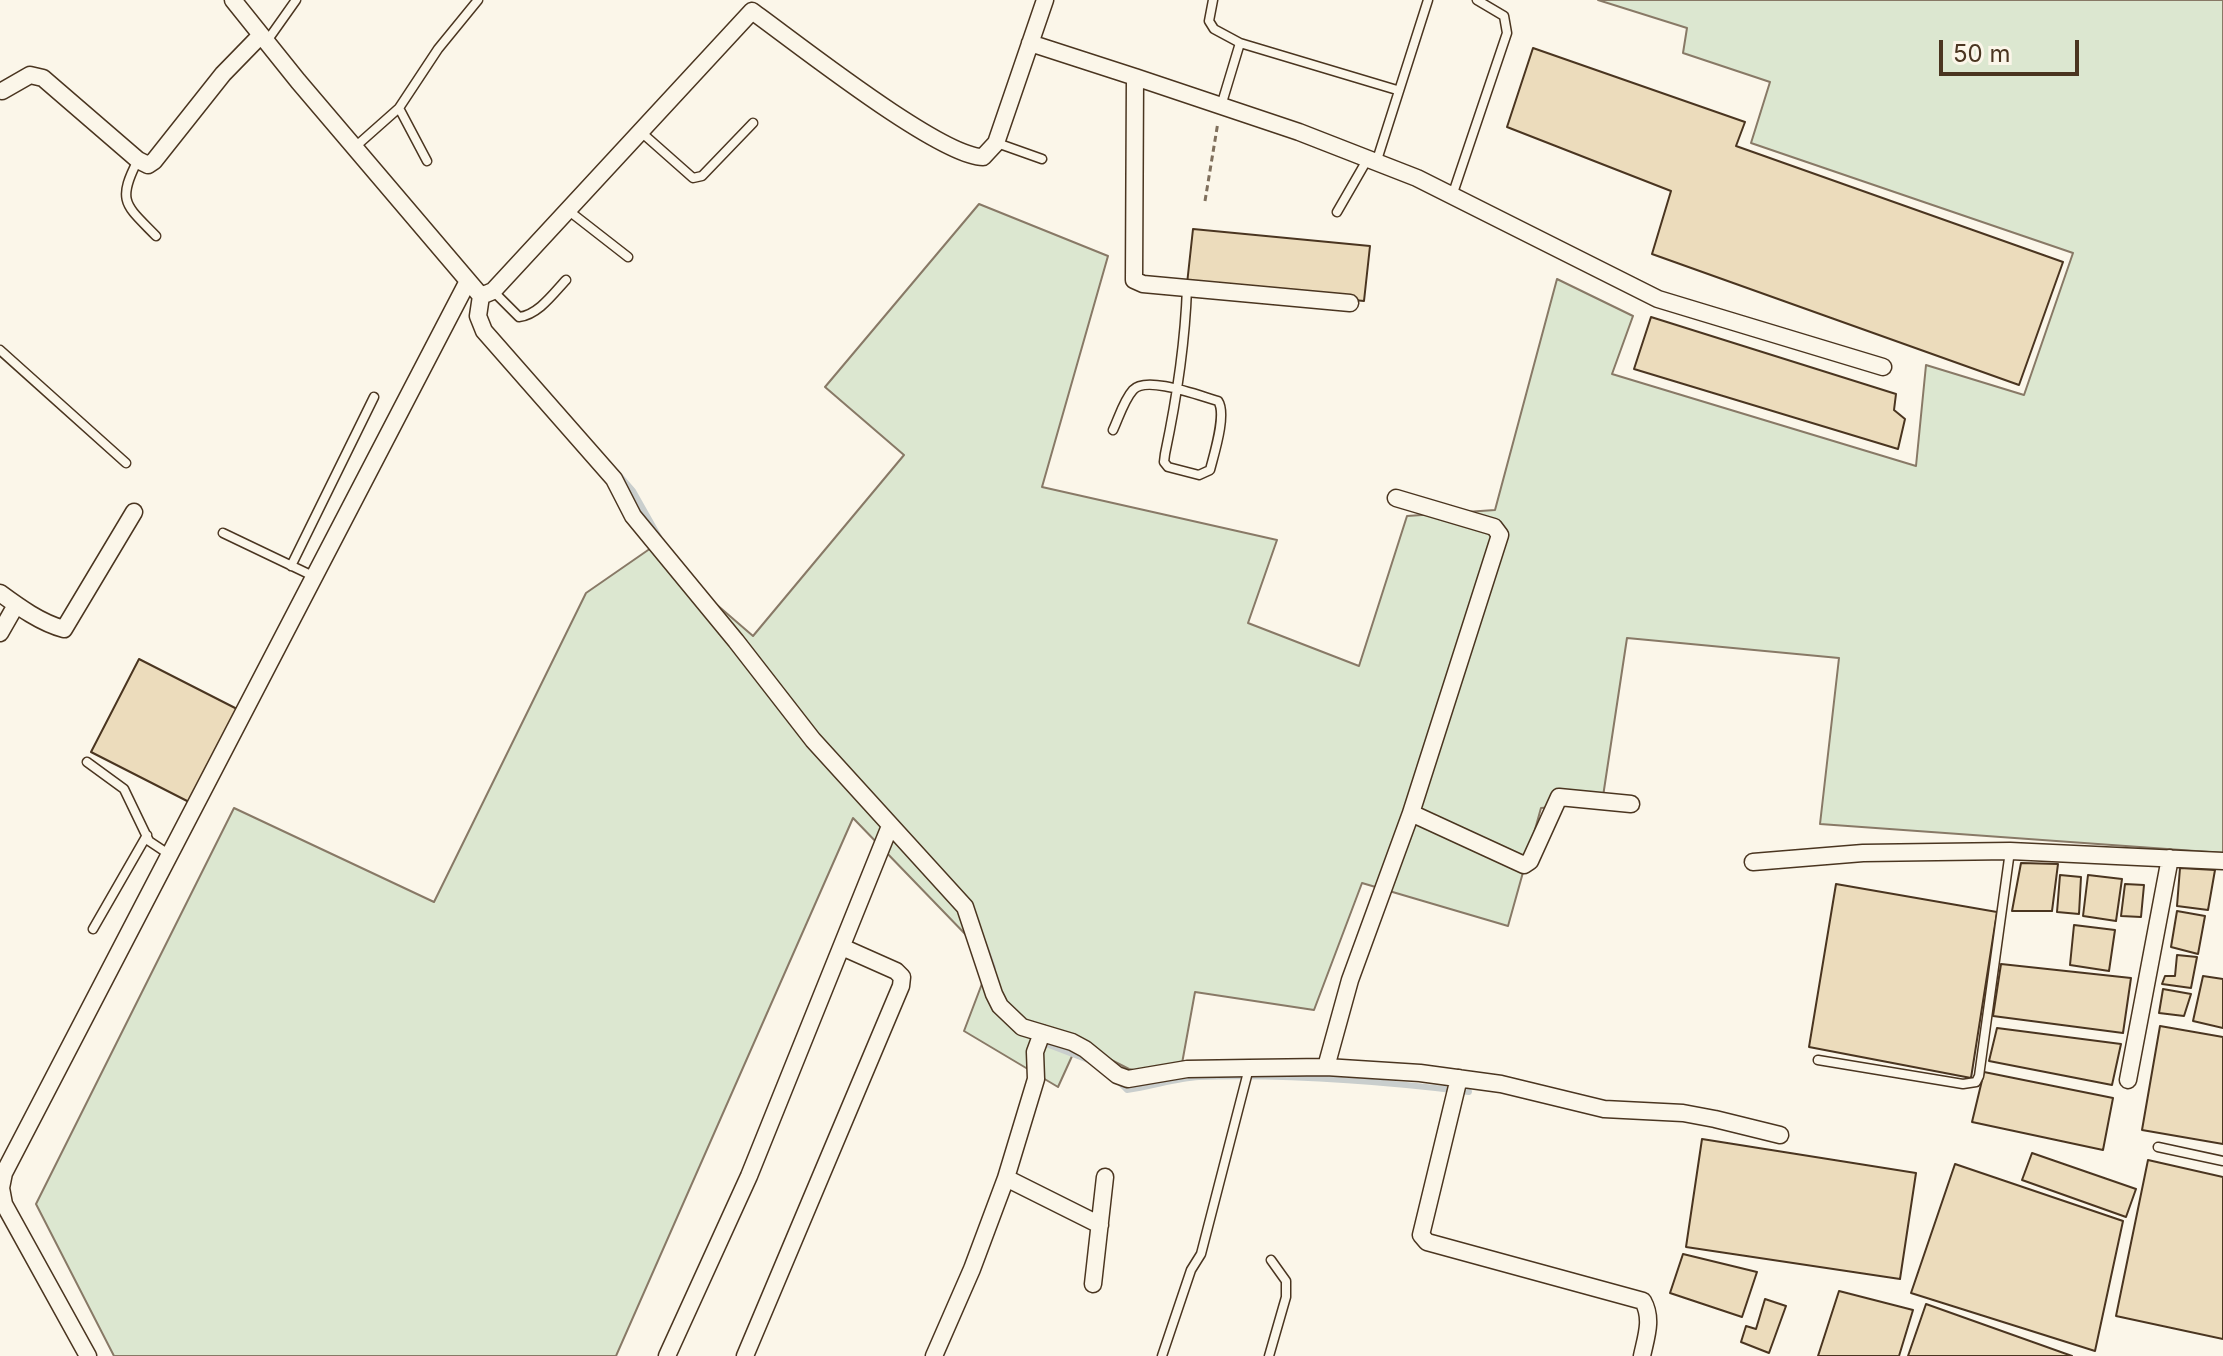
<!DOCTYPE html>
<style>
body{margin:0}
#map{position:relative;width:2223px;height:1356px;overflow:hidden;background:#fbf6e9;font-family:Inter,sans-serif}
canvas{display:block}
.scale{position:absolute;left:1939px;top:40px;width:140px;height:36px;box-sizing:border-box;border:4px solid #4a3520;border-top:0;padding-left:10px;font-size:24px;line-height:28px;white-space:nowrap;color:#4a3520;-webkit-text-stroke:6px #fbf6e9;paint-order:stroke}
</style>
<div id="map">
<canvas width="2223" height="1356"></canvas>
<div class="scale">50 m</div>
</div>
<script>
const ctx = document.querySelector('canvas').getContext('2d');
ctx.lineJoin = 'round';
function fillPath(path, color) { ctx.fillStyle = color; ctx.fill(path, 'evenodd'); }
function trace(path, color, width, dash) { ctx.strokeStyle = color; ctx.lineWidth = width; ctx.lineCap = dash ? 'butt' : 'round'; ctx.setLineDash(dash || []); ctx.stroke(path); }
const green = new Path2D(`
 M1598,0H2223V853L1820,824L1839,658L1627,638L1602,803L1541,808L1508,926L1362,883L1314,1010L1195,992L1179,1080L1129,1069L1078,1043L1058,1087L964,1031L983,981L969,938L853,818L616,1356H114L36,1204L234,808L434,902L586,593L651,548L753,636L904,455L825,387L979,204L1108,256L1042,487L1277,540L1248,623L1359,666L1407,516L1495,510L1557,279L1633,316L1612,374L1916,466L1926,365L2024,395L2073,253L1751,143L1770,82L1683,53L1687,28Z`);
const stream = new Path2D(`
 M620,476L633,491L659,537
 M983,941L993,968
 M1041,1042L1091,1061
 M1118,1081L1127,1090C1151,1087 1176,1078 1199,1077C1290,1074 1379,1081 1469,1092`);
const building = new Path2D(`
 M1533,48L1745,122L1736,146L2063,262L2019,385L1652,254L1671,191L1507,127Z
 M1193,229L1370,246L1364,301L1187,284Z
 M1651,317L1896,394L1894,410L1905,419L1898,449L1634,369Z
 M139,659L241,711L193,804L91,752Z
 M2021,863L2058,864L2052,911H2012Z
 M2180,868L2215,870L2208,910L2177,906Z
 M2060,875L2081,877L2079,914L2057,912Z
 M2088,875L2122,879L2116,921L2083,916Z
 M1836,884L1997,912L1971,1078L1809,1047Z
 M2125,884L2144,885L2141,917L2121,916Z
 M2177,911L2205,916L2198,954L2171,947Z
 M2074,925L2115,930L2109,971L2070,965Z
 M2177,955L2197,957L2191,988L2162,984L2165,976H2175Z
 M2001,964L2131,978L2123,1033L1993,1016Z
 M2203,976L2223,979V1028L2193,1021Z
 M2163,989L2191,994L2184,1016L2159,1013Z
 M2160,1026L2223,1037V1144L2142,1130Z
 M1997,1028L2121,1044L2112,1085L1989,1061Z
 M1984,1072L2113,1098L2103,1150L1972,1122Z
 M1702,1139L1916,1173L1900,1279L1686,1247Z
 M2032,1153L2136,1189L2126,1217L2022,1180Z
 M2148,1160L2223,1177V1339L2116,1316Z
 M1955,1164L2123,1221L2095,1351L1911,1293Z
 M1683,1254L1757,1272L1742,1317L1670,1293Z
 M1839,1291L1913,1310L1899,1356H1818Z
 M1765,1299L1786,1306L1769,1353L1741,1342L1746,1326L1756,1329Z
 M1926,1304L2072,1356H1908Z`);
const path = new Path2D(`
 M1205,201L1218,122`);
const lane = new Path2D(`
 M1213,0L1209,21L1214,29L1240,43L1221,106
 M267,41L296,0
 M1240,43L1397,90
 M399,108L427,161
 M641,132L693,178L702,176L753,123
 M997,143L1042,159
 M355,147L399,108L438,49L478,0
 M138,160C116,202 126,205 156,236
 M1376,163L1428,0
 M1452,196L1507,33L1504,16L1477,0
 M569,211L628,257
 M1337,212L1367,160
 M493,291L519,317C538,315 553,294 566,280
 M0,350L126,463
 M1113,430C1119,417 1124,400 1133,390C1146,375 1200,396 1218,401C1227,414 1214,454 1210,470L1199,475L1168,467L1164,462L1165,454C1177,397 1185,346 1187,288
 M223,533L313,576
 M291,566L374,397
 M87,762L124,789L149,841L170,855
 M93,929L147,835
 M1818,1060L1963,1084L1976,1082L1979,1076L2010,851
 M2158,1147L2223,1161
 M1162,1356L1191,1270L1201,1254L1249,1068
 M1269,1356L1286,1297V1281L1271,1260`);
const street = new Path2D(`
 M233,0L298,81L481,296L493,291L752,11C794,41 940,157 983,157L996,143L1045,0
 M1030,43L1135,77L1134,280L1143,284L1350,303
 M1135,77L1299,132L1417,178L1658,299L1883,367
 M2,91L30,75L43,78L138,160L148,165L154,161L223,74L261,35
 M481,296L478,316L484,331L614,479L633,516L736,641L813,740L965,907L994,994L1000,1006L1022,1027L1072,1042L1085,1049L1117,1075L1128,1079L1187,1069L1249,1068L1326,1067L1420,1073L1501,1084L1604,1109L1683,1113L1715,1119L1780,1135
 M1396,498L1494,527L1500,535L1411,813
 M0,593C19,607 41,623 64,629L134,512
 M0,633L16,605
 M1753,862L1863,853L2010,851L2223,861
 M1326,1067L1350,980L1411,813L1524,865L1530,861L1559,797L1631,804
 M1459,1078L1421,1235L1427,1242L1643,1301C1653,1319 1646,1337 1642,1356
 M2128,1080L2170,858
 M1006,1178L1036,1079L1035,1052L1042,1033
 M1093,1284L1105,1177
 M88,1356L4,1204L1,1188L4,1173L468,281
 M667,1356L749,1176L890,826
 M745,1356L901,986L902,977L896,971L842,947
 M934,1356L972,1269L1006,1178L1100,1225`);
fillPath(green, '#dce7d0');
trace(green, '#887966', 2);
trace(stream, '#c9cecd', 6);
fillPath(building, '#ecdcbc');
trace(building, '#4a3520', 2);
trace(lane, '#4a3520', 11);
trace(street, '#4a3520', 19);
trace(path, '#7f6f5c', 3, [6, 4]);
trace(lane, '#fbf6e9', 8);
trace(street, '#fbf6e9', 16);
</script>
